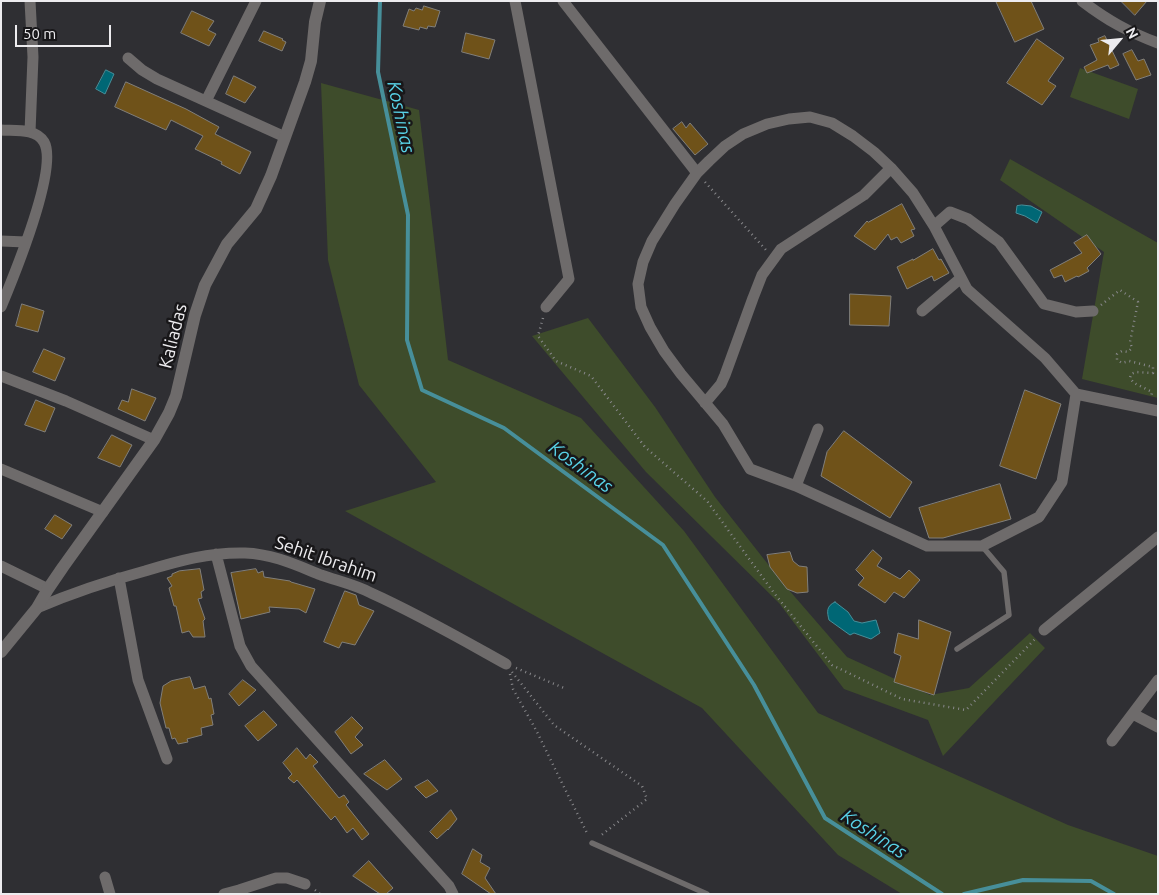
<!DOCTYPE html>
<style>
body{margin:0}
#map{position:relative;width:1159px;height:895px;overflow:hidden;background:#2f2f33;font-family:Ubuntu,sans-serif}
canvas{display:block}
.frame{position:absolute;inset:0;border:2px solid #edecef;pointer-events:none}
.north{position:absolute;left:1094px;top:15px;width:50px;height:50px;-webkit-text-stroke:4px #181719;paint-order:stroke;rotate:62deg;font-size:14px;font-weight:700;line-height:20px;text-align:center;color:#edecef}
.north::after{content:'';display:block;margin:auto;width:18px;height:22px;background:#edecef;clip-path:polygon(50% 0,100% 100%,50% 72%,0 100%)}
.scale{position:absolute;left:15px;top:25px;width:96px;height:22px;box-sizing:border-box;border:2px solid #edecef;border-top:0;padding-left:6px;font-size:15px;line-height:18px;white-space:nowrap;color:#edecef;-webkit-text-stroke:4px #181719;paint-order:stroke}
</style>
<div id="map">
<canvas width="1159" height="895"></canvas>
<div class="frame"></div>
<div class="north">N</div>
<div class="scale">50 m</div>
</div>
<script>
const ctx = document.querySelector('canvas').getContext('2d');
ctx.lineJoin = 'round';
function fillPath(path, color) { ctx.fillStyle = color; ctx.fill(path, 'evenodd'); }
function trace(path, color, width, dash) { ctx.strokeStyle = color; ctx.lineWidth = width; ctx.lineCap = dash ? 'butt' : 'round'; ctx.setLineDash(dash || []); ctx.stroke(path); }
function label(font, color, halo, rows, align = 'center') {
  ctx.font = font + ' Ubuntu,sans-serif'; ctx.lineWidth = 5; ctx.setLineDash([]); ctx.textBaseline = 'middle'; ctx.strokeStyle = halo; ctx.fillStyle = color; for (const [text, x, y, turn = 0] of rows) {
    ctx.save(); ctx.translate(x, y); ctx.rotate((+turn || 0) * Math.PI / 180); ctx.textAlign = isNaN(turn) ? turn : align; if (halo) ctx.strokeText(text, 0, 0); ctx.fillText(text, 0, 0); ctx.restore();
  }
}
const green = new Path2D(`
 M1080,68L1138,89L1129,119L1070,97Z
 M321,83L419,110L448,360L581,418L684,531L818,713L1068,825L1158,856V894H902L838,855L702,708L345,511L436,482L359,385L328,260Z
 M1010,159L1158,243V398L1082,379L1104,252L1000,180Z
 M588,318L655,407L715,497L782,582L847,657L930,695L969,688L1030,633L1045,648L943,756L928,720L844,689L779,603L646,472L532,336Z`);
const water = new Path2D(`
 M106,70L114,74L105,94L96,89Z
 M1022,205L1031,206L1042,212L1037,223L1025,216L1016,213L1017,206Z
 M835,602L848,612L854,621L862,623L876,620L880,633L871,639L854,633L850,635L829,620C827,612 826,606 835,602Z`);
const stream = new Path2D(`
 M380,1L378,72L408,215L407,340L422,390L504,428L663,545L754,685L825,818L942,894
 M964,894L1023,880L1091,881L1114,894`);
const building = new Path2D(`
 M996,1H1031L1044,29L1015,42Z
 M1121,1H1147L1135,15Z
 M424,6L440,11L435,27L428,26L427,29L420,27L419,30L403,26L409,9L414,11L416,8L422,10Z
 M192,11L214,21L208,30L216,34L209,46L181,33Z
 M264,31L283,39L282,40L286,42L282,51L259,41Z
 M466,33L495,40L489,59L462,52Z
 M1105,36L1119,65L1110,69L1108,65L1087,73L1084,67L1097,60L1090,45L1099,42L1098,39Z
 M1037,39L1064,58L1048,81L1056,86L1042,105L1007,83Z
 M1132,50L1138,61L1144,59L1151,75L1136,80L1123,54Z
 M234,76L256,87L245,103L226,94Z
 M126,82L186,109L219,127L215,134L251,152L240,174L221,164L222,162L195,149L203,136L171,120L166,130L115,107Z
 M682,122L686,128L690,123L708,144L695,155L673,129Z
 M902,204L915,229L911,230L914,236L901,243L897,237L891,240L888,234L875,250L854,236L867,221L868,222Z
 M1087,235L1101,254L1087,268L1089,271L1078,277L1077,276L1065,282L1062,275L1054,278L1050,270L1082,253L1074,243Z
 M933,249L939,260L941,259L949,273L934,281L932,276L907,289L897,267L913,259V260Z
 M850,294L891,296L889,326L850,325Z
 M22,304L44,311L38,332L16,326Z
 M44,349L65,358L55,381L33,372Z
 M132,389L156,398L145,421L118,409L122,400L128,402Z
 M1025,390L1061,404L1036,479L1000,466Z
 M36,400L55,408L45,432L25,425Z
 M844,431L912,482L890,518L821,476L827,452Z
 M112,435L132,445L120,467L98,458Z
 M1000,484L1011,519L943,538H929L919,508Z
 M55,515L72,525L62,539L45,529Z
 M873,550L882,558L877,566L900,579L909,570L920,580L904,598L894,592L885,603L858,585L864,578L856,570Z
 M790,552L793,561L799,566L807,567L808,592L797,593L787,589L770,567L767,555Z
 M200,569L204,590L201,592L202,598L198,599L205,619L203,621L205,637H193L189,631L182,633L176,606H174L169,588L172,586L167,578L172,576V574L179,571Z
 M256,569L258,573L263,571L264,577L290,581L291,582L315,589L306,613L299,609L269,607L270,612L241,619L231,573Z
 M345,591L356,595L359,605L374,611L355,645L342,642L339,648L324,642Z
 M919,620L951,632L934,695L894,682L901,656L894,653L898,633L918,639Z
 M190,677L194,689L205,686L209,699L211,698L214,714L211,715L213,725L201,728L202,735L187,739L188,742L178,744L175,738L172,739L169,728H166L160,703L163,686L171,681Z
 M243,680L256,690L239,706L229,694Z
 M264,711L277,725L258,741L245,726Z
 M352,717L363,728L355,737L363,745L351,754L335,732Z
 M297,748L306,759L310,754L318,762L313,766L339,798L344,795L349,802L346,805L369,834L362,840L353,828L347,833L335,816L331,820L297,780L294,783L288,778L292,774L283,763Z
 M385,760L402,779L387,790L364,774Z
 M428,780L438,791L426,798L415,787Z
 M451,810L457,819L448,830V829L437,839L430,832Z
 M473,849L482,855L480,862L490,868L485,878L496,894H491L462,874Z
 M369,861L393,888L386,894H380L353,876Z`);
const path = new Path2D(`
 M705,182L766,250
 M1101,305L1120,290L1138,302L1130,342L1132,348L1128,352L1122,351L1117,354V360L1122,363L1129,361L1153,367V373L1136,372L1131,374L1130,378L1134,383L1152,392L1151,398
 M543,318L538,336L556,361L591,376L645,447L707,501L774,593L832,665L902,699L966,710L1037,637
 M516,668L564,688
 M512,672L554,725L642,786L647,799L599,837
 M510,674L513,689L536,730L557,773L588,835
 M315,890L320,894`);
const service = new Path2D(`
 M957,649L1009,615L1004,572L982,546
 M592,843L707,894`);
const minor = new Path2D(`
 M30,1L33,57L30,132
 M515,1L569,279L546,307
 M563,1L697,173
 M1082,1C1107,20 1128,32 1158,43
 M128,58L142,70L157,79L285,137
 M206,101L256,1
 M810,117L832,123L853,136L874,152L891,168L913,193L934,226L967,289L1045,358L1076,394L1062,482L1039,517L982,546H927L796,486L750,469L723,424L681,374L664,351L650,327L641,307L638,284L643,262L652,241L675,204L697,173L709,161L725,146L743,134L767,124L789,119Z
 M1,130C15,131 36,128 44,142C59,168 13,278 1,307
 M934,226L950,212L968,219L999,242L1044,304L1076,312L1093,311
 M1,241L26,242
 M922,311L961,278
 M1,376L66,401L154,440
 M1076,394L1158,411
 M705,403L721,384L725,375L753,298L762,275L781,249L864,195L891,168
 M1,469L103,512
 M796,486L818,429
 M216,554L240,646L251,666L449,886L453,894
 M1,566L48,589
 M119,578L138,680L167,759
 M37,608C72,593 108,581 145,571C178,561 210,552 245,553C273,554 296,565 321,575C338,581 356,585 371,593C418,614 461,639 506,664
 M1044,630L1158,537
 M1133,714L1158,727
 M1112,741L1158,680
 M105,877L110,894
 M224,894L239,890L276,878H287L305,884`);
const tertiary = new Path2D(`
 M1,652L37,608L48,589L63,567L154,440L169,413L176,396L195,315L205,285L227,244L256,209L271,176L305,82L311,61L315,22L320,1`);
const streetNames = [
 ["Kaliadas",173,336,-76],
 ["Sehit Ibrahim",326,559,19]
];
const waterNames = [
 ["Koshinas",401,117,78],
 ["Koshinas",581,467,36],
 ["Koshinas",874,834,33]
];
fillPath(green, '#3e4c2b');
fillPath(water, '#006775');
trace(water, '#478f9a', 1);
trace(stream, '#478f9a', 4);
fillPath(building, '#6f5219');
trace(building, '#817f7b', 1);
trace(path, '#89898c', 2.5, [1, 4]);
trace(service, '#6e6b6b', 5.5);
trace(minor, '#6e6b6b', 11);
trace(tertiary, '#6e6b6b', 12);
label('18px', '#edecef', '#181719', streetNames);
label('italic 19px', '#58d2e7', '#181719', waterNames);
</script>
